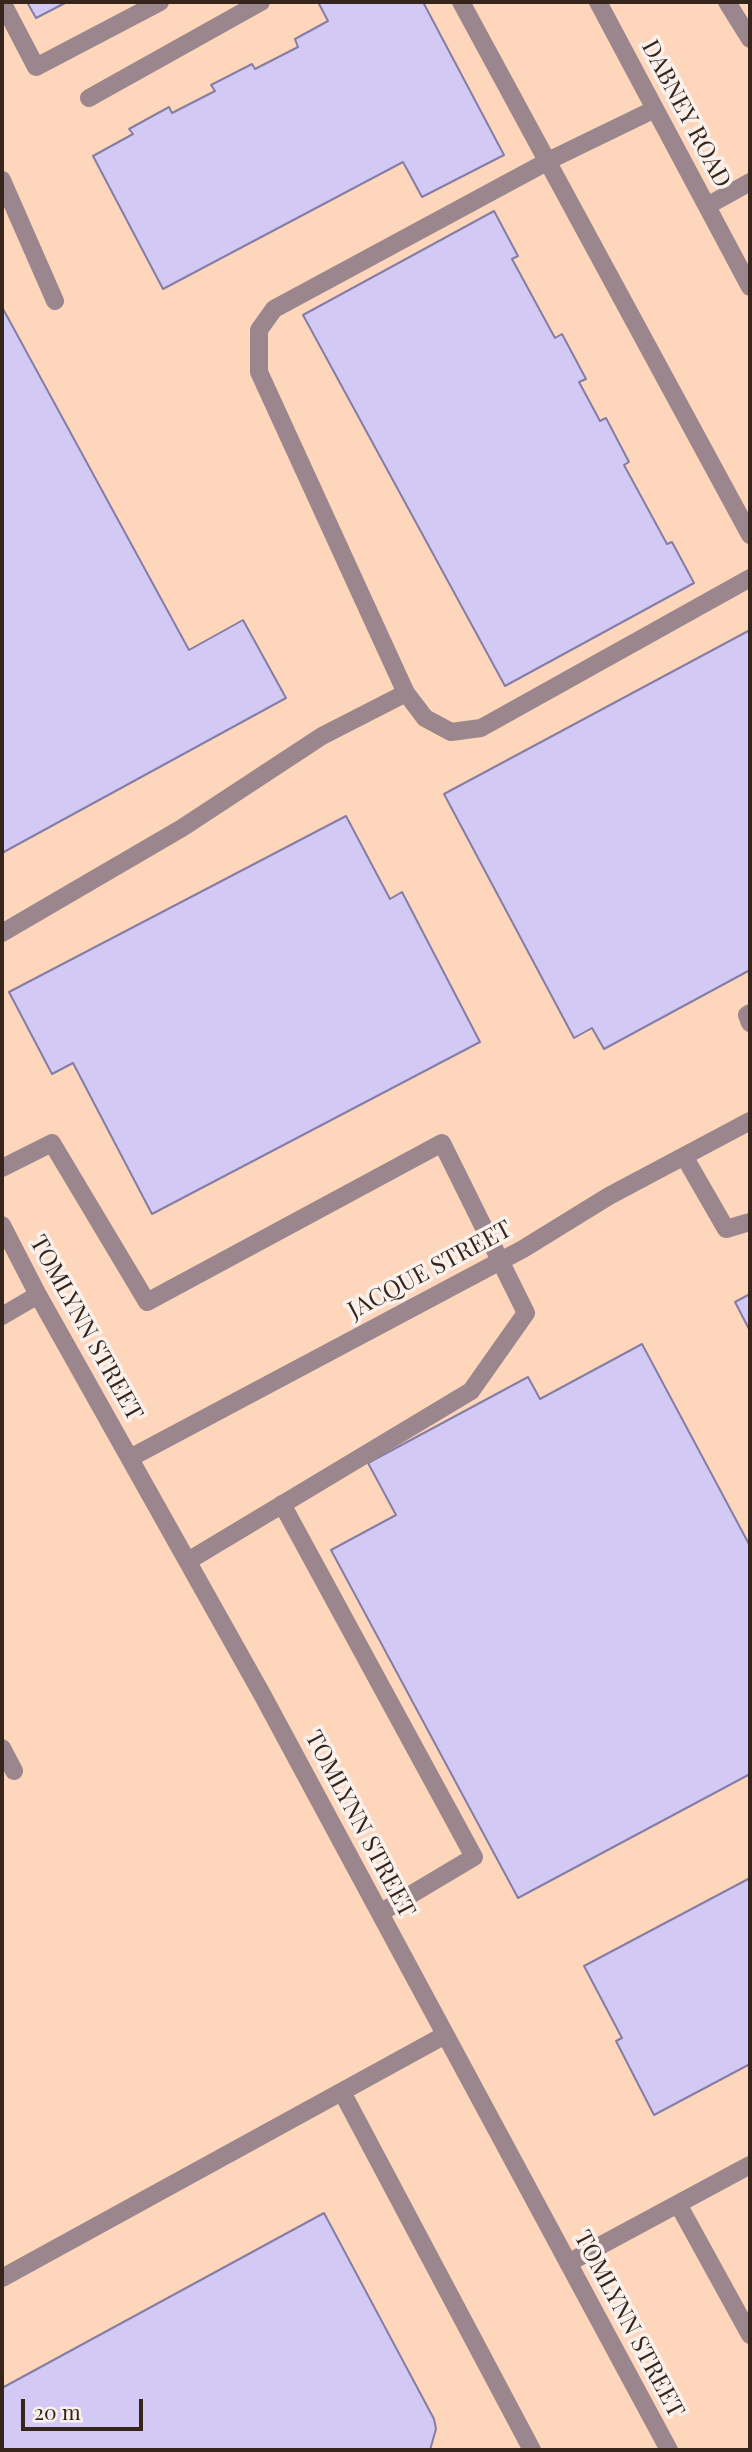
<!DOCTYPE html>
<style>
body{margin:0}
#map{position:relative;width:752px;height:2452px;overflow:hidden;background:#fbe0d0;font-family:"Playfair Display",serif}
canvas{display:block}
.frame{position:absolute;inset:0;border:4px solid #35251b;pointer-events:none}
.scale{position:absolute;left:21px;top:2399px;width:122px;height:32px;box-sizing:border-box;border:4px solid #35251b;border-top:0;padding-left:9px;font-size:21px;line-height:24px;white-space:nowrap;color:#35251b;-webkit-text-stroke:5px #faf1ec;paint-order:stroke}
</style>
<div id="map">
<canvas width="752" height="2452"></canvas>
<div class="frame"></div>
<div class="scale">20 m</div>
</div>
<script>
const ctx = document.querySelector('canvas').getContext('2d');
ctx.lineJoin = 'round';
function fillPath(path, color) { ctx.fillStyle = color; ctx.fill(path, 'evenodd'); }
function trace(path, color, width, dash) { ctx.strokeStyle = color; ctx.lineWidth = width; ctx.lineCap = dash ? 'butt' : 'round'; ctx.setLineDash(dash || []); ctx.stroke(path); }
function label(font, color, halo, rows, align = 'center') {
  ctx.font = font + ' "Playfair Display",serif'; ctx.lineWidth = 7; ctx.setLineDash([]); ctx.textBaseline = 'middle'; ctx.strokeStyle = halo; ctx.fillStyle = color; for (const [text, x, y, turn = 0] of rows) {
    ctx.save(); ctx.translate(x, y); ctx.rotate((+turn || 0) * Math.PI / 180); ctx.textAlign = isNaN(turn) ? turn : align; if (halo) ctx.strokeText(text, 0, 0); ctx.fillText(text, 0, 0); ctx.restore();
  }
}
const built = new Path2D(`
 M2,2H750V2450H2Z`);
const building = new Path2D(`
 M27,2H67L36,18Z
 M318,2H423L504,155L422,197L403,162L163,289L93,156L133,134L129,129L169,107L172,113L215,91L211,85L252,64L255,69L298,47L295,39L328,21Z
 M494,211L518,256L512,259L555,338L562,334L586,379L579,382L600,421L606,418L629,462L624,465L667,544L672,542L694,583L505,686L303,315Z
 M2,307L189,650L243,620L286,698L2,853Z
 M750,630V970L604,1049L592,1028L574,1038L444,794Z
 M346,816L390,899L402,892L480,1042L152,1214L73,1063L52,1074L9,992Z
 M750,1294V1331L735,1302Z
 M642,1344L750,1546V1774L518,1898L331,1550L396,1515L368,1463L528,1377L540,1399Z
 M750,1878V2064L654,2115L616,2041L622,2038L584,1966Z
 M324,2213L434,2419L436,2429L430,2450H2V2388Z`);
const minor = new Path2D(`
 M2,2L36,67L160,2
 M461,2L750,535
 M598,2L750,287
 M727,2L750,39
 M89,98L261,2
 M2,180L55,301
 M707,206L750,182
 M406,693L425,718L451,732L481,728L750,578
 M2,933L182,828L322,736L406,693L259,372V330L274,309L552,159L655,109
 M750,1013L747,1015L750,1023
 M684,1156L726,1229L750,1222
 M2,1168L52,1143L147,1302L442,1143L526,1313L471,1391L188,1561
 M2,1225L38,1295L263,1696L669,2450
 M2,1316L38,1295
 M130,1458L523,1249L609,1196L750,1121
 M282,1504L474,1857L380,1913
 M2,1748L14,1771
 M342,2092L532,2450
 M678,2204L750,2335
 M568,2263L750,2165
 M2,2278L445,2035`);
const streetNames = [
 ["DABNEY ROAD",686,114,62],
 ["JACQUE STREET",430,1270,-28],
 ["TOMLYNN STREET",86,1328,61],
 ["TOMLYNN STREET",360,1824,62],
 ["TOMLYNN STREET",629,2324,62]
];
fillPath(built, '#fed6bc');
fillPath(building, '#d2c9f5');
trace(building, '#867da5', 2);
trace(minor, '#9b868d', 18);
label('24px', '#35251b', '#faf1ec', streetNames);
</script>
